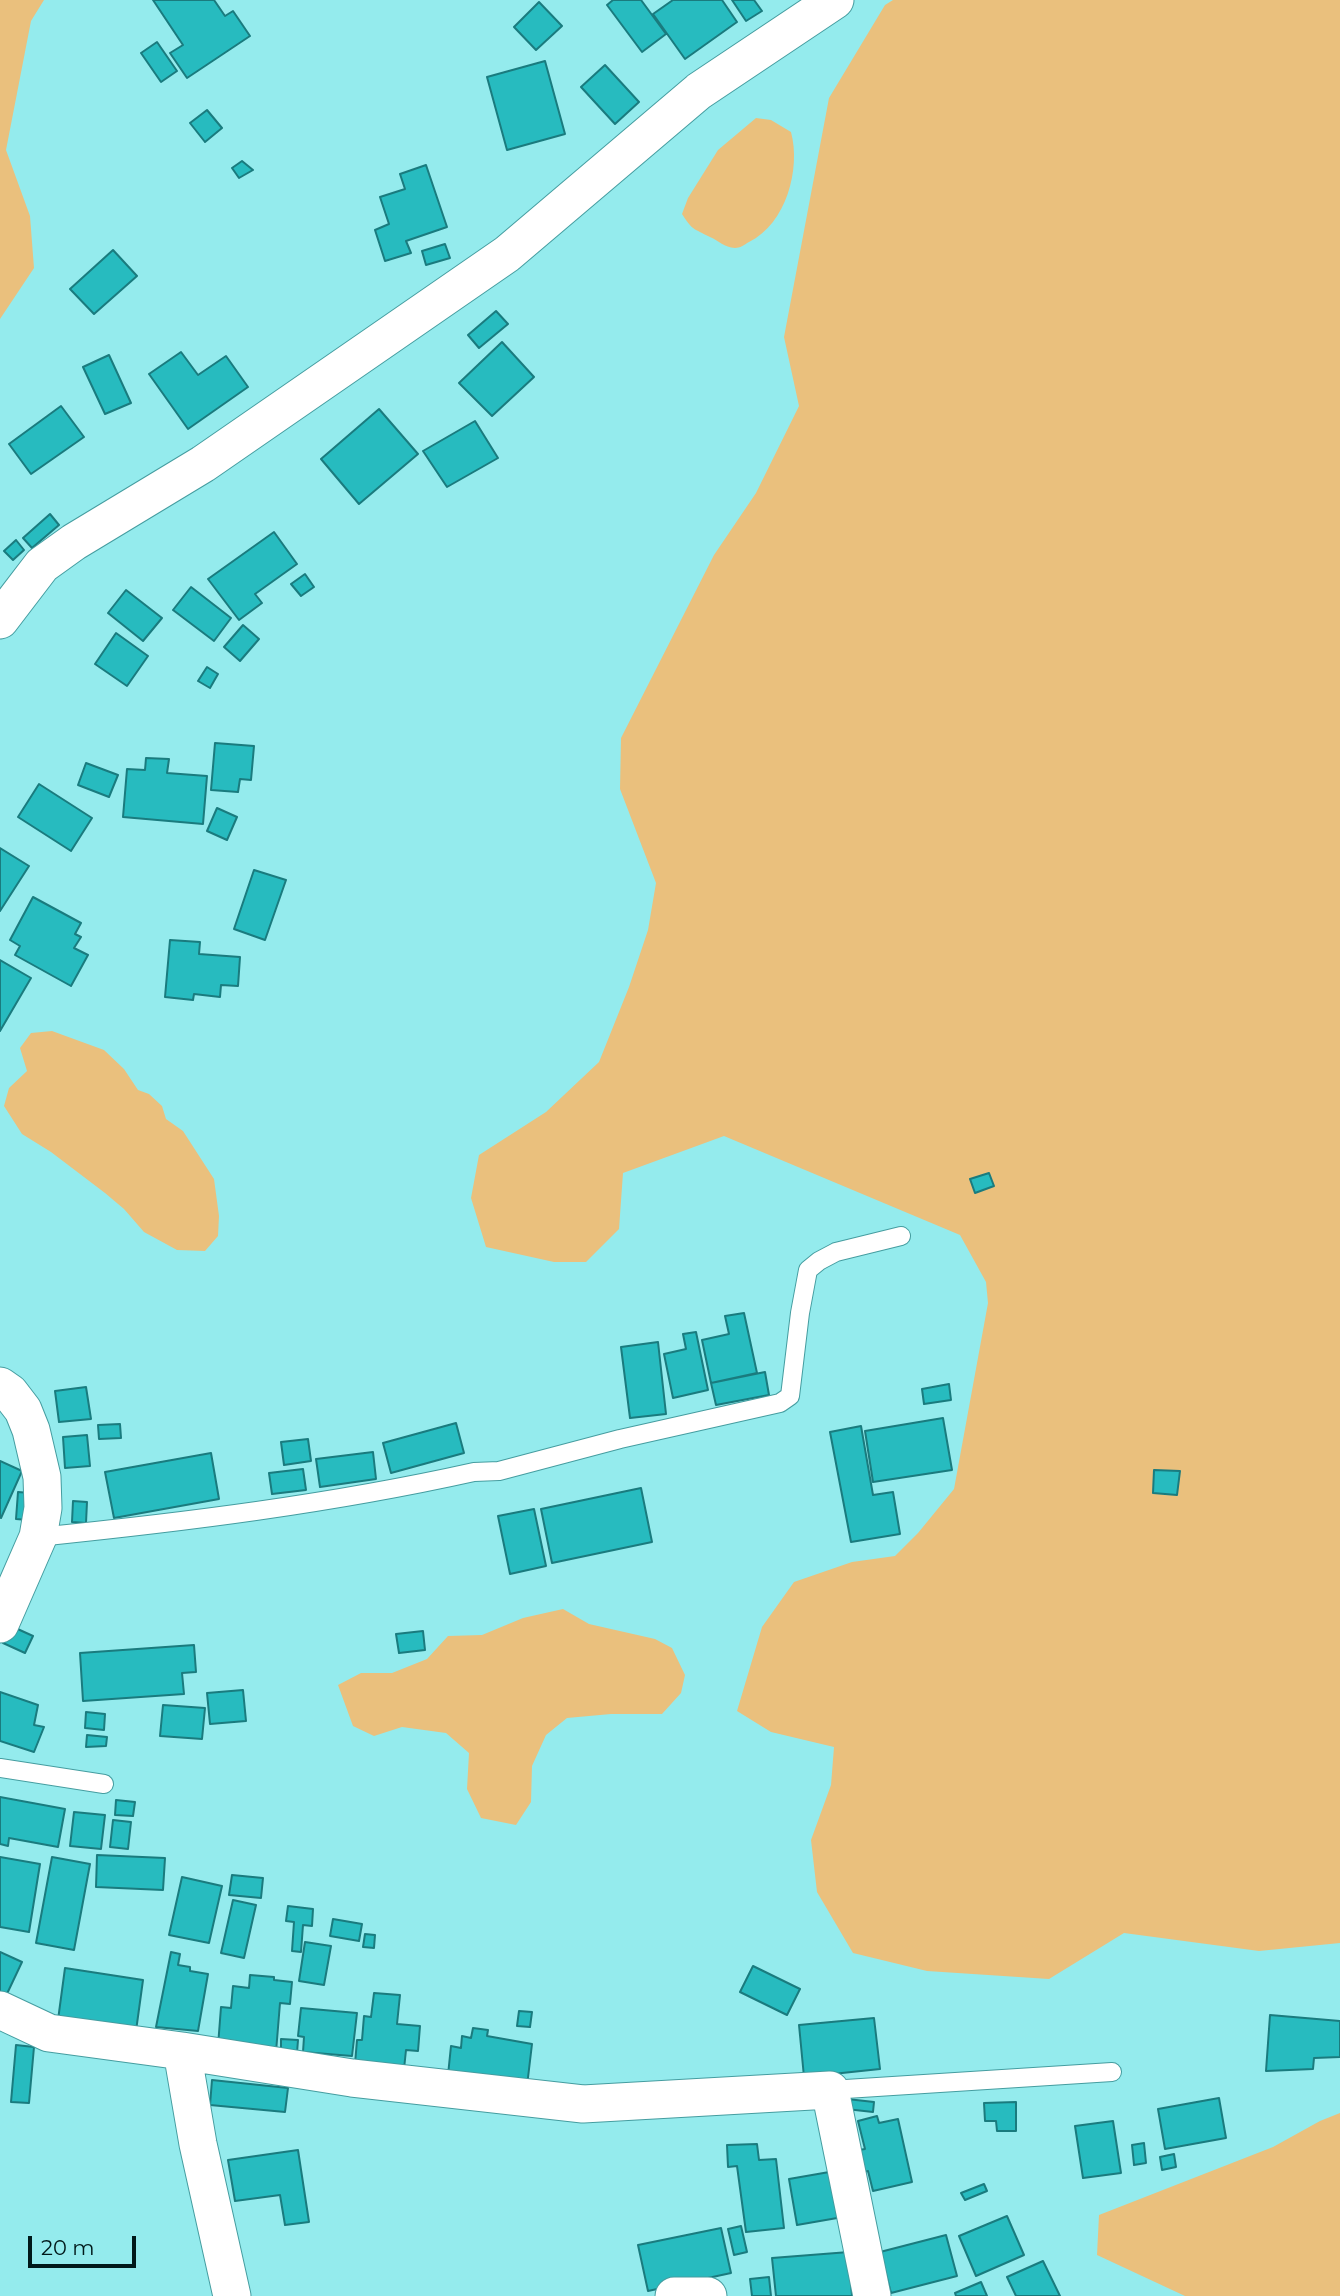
<!DOCTYPE html>
<style>
body{margin:0}
#map{position:relative;width:1340px;height:2296px;overflow:hidden;background:#94ebed;font-family:Montserrat,sans-serif}
canvas{display:block}
.scale{position:absolute;left:28px;top:2236px;width:108px;height:32px;box-sizing:border-box;border:4px solid #00191a;border-top:0;padding-left:9px;font-size:21px;line-height:24px;white-space:nowrap;color:#00191a;-webkit-text-stroke:5px #94ebed;paint-order:stroke}
</style>
<div id="map">
<canvas width="1340" height="2296"></canvas>
<div class="scale">20 m</div>
</div>
<script>
const ctx = document.querySelector('canvas').getContext('2d');
ctx.lineJoin = 'round';
function fillPath(path, color) { ctx.fillStyle = color; ctx.fill(path, 'evenodd'); }
function trace(path, color, width, dash) { ctx.strokeStyle = color; ctx.lineWidth = width; ctx.lineCap = dash ? 'butt' : 'round'; ctx.setLineDash(dash || []); ctx.stroke(path); }
const green = new Path2D(`
 M0,0H44L31,21L6,150L30,216L34,268L0,319Z
 M893,0H1340V1943L1259,1951L1124,1933L1049,1979L927,1971L853,1953L817,1892L811,1840L831,1785L834,1747L771,1732L737,1711L762,1627L794,1582L852,1562L895,1556L918,1533L954,1489L988,1303L986,1282L960,1235L724,1136L623,1173L619,1229L586,1262H554L486,1247L471,1198L479,1155L546,1112L599,1062L629,987L648,930L656,883L620,789L621,738L714,555L756,493L799,406L784,337L829,98L885,5Z
 M756,118L771,120L791,132C801,169 786,224 749,242C744,245 740,248 735,248C724,247 719,241 710,237C693,228 693,231 682,214L688,198L718,150Z
 M52,1031L104,1050L124,1069L138,1090L149,1094L162,1106L166,1119L183,1131L214,1179L219,1216L218,1236L205,1251L177,1250L144,1232L124,1209L105,1193L51,1152L22,1134L4,1106L9,1088L27,1071L20,1048L31,1033Z
 M563,1609L589,1624L655,1639L672,1648L685,1675L681,1693L662,1714H611L567,1718L546,1735L532,1766L531,1802L516,1825L481,1818L467,1789L469,1753L446,1733L402,1727L374,1736L353,1726L338,1685L361,1673H392L427,1659L448,1636L482,1635L523,1618Z
 M1340,2113V2296H1185L1097,2255L1099,2215L1273,2147L1320,2121Z`);
const building = new Path2D(`
 M153,0H214L225,16L233,11L250,36L187,78L170,53L183,45Z
 M613,0H641L666,34L642,52L607,5Z
 M673,0H722L737,22L685,59L653,14Z
 M732,0H754L762,11L746,21Z
 M539,2L562,26L536,50L514,27Z
 M157,42L177,71L161,82L141,53Z
 M545,61L565,134L507,150L487,77Z
 M605,65L639,102L615,124L581,87Z
 M207,110L222,128L205,142L190,123Z
 M242,161L253,170L239,178L232,168Z
 M426,165L447,227L406,241L411,253L385,261L375,230L389,224L380,197L405,189L400,174Z
 M445,244L450,258L426,265L422,251Z
 M113,250L137,276L94,314L70,289Z
 M496,311L508,324L479,348L468,335Z
 M502,342L534,377L492,416L459,383Z
 M181,352L198,375L226,356L248,387L188,429L149,374Z
 M109,355L131,403L105,414L83,367Z
 M61,406L84,437L31,474L9,444Z
 M379,409L418,454L359,504L321,459Z
 M475,421L498,458L447,487L423,451Z
 M50,514L59,525L32,548L23,538Z
 M274,532L297,564L255,594L262,603L239,620L208,579Z
 M16,540L24,550L13,560L4,551Z
 M305,574L314,587L301,596L291,584Z
 M191,587L231,618L214,641L173,610Z
 M126,590L162,618L143,641L108,613Z
 M243,625L259,639L240,661L224,647Z
 M116,633L148,656L127,686L95,664Z
 M207,667L218,674L210,688L198,681Z
 M215,743L254,746L251,780L240,779L238,792L211,790Z
 M146,758L169,759L167,773L207,776L203,824L123,817L127,769L145,770Z
 M86,763L118,775L109,797L78,785Z
 M39,784L92,818L71,851L18,817Z
 M217,808L237,817L227,840L207,831Z
 M0,848L29,866L0,911Z
 M254,870L286,880L265,940L234,929Z
 M33,897L81,923L75,934L81,937L74,948L88,955L71,986L15,955L20,946L10,940Z
 M170,940L200,942L199,954L240,957L238,986L221,985L220,997L194,994L193,1000L165,997Z
 M0,960L31,978L0,1031Z
 M989,1173L994,1186L975,1193L970,1179Z
 M744,1313L757,1373L711,1383L702,1340L729,1334L725,1316Z
 M696,1332L708,1390L673,1398L664,1354L686,1349L683,1334Z
 M658,1342L666,1414L630,1418L621,1347Z
 M765,1372L769,1395L716,1405L711,1383Z
 M949,1384L951,1400L924,1404L922,1389Z
 M86,1387L91,1419L59,1422L55,1391Z
 M943,1418L952,1470L873,1482L865,1431Z
 M456,1423L464,1453L391,1473L383,1443Z
 M120,1424L121,1438L99,1439L98,1425Z
 M861,1426L873,1495L893,1492L900,1534L851,1542L830,1432Z
 M87,1435L90,1466L65,1468L63,1437Z
 M308,1439L311,1461L284,1465L281,1442Z
 M373,1452L376,1479L320,1487L316,1459Z
 M211,1453L219,1499L114,1518L105,1472Z
 M0,1461L22,1471L1,1518L0,1517Z
 M303,1469L306,1490L272,1494L269,1473Z
 M1154,1470L1180,1471L1177,1495L1153,1493Z
 M641,1488L652,1542L552,1563L541,1509Z
 M18,1492L30,1493L28,1520L16,1519Z
 M73,1501L87,1502L86,1523L72,1522Z
 M534,1509L546,1566L510,1574L498,1516Z
 M11,1626L33,1636L25,1653L3,1643Z
 M423,1631L425,1650L399,1653L396,1634Z
 M194,1645L196,1672L182,1673L184,1694L83,1701L80,1653Z
 M243,1690L246,1721L210,1724L207,1693Z
 M0,1692L38,1705L34,1725L44,1727L34,1752L0,1741Z
 M163,1705L205,1708L202,1739L160,1736Z
 M86,1712L105,1714L104,1730L85,1728Z
 M87,1735L107,1737L106,1746L86,1747Z
 M0,1797L65,1809L58,1847L9,1838L8,1846L0,1844Z
 M116,1800L135,1802L133,1816L115,1815Z
 M74,1812L105,1815L101,1849L70,1846Z
 M113,1820L131,1822L128,1849L110,1847Z
 M97,1855L165,1858L163,1890L96,1887Z
 M0,1857L40,1864L29,1932L0,1927Z
 M52,1857L90,1864L74,1950L36,1943Z
 M232,1875L263,1878L261,1898L229,1895Z
 M182,1877L222,1886L209,1943L169,1935Z
 M233,1900L256,1905L244,1958L221,1953Z
 M288,1906L313,1909L312,1926L303,1925L301,1952L292,1951L294,1922L286,1921Z
 M333,1919L362,1924L359,1941L330,1936Z
 M365,1934L375,1935L374,1948L363,1947Z
 M305,1942L331,1946L324,1985L299,1981Z
 M0,1952L22,1962L5,1998L0,1995Z
 M171,1952L180,1954L178,1965L190,1967V1971L208,1974L198,2031L156,2027Z
 M753,1966L800,1989L787,2015L740,1992Z
 M65,1968L143,1980L136,2031L58,2020Z
 M250,1975L274,1977V1980L292,1982L290,2004L280,2003L276,2052L218,2046L221,2007L231,2008L233,1986L249,1988Z
 M374,1993L400,1995L397,2024L420,2026L418,2051L406,2050L404,2069L355,2064L357,2040H362L364,2016L371,2017Z
 M301,2008L357,2013L352,2056L303,2052L304,2037L298,2036Z
 M519,2011L532,2012L530,2027L517,2026Z
 M1270,2015L1340,2021V2057L1314,2058L1313,2069L1266,2071Z
 M874,2018L880,2069L804,2077L799,2025Z
 M473,2028L488,2030L487,2036L532,2044L527,2086L448,2075L451,2046L461,2048L462,2036L471,2038Z
 M281,2039L298,2040L297,2053L281,2052Z
 M16,2045L34,2047L29,2103L11,2102Z
 M212,2080L288,2088L285,2112L210,2105Z
 M1219,2098L1226,2138L1165,2149L1158,2109Z
 M847,2099L874,2102L873,2112L846,2109Z
 M1016,2102V2131H997L996,2121H985L984,2103Z
 M877,2116L879,2123L898,2119L912,2182L873,2191L868,2171L864,2172L859,2150L865,2149L858,2121Z
 M1113,2121L1121,2173L1083,2178L1075,2126Z
 M1144,2143L1146,2163L1134,2165L1132,2145Z
 M757,2144L759,2160L776,2159L784,2228L746,2232L737,2166L728,2167L727,2145Z
 M298,2150L309,2222L285,2225L280,2195L235,2201L228,2160Z
 M1174,2154L1176,2167L1162,2170L1160,2157Z
 M835,2171L843,2217L797,2225L789,2179Z
 M984,2184L987,2191L965,2200L961,2193Z
 M1007,2216L1024,2255L976,2276L959,2236Z
 M741,2226L747,2252L734,2255L728,2229Z
 M721,2228L731,2273L648,2291L638,2245Z
 M946,2235L957,2276L891,2293L880,2252Z
 M849,2252L852,2296H776L772,2258Z
 M1043,2261L1060,2296H1016L1007,2277Z
 M769,2277L771,2296H752L750,2279Z
 M981,2282L987,2296H956L955,2293Z`);
const service = new Path2D(`
 M38,1537C185,1522 330,1504 474,1472L499,1471L620,1439L780,1403L790,1396L800,1313L808,1270L819,1261L836,1252L901,1236
 M0,1768L104,1784
 M830,2090L1112,2072`);
const minor = new Path2D(`
 M0,620L42,565L74,542L203,464L507,254L699,91L835,0
 M0,1386L10,1393L23,1410L31,1430L42,1477L43,1508L38,1537L0,1624
 M0,2010L49,2033L182,2051
 M232,2296L198,2144L182,2051L352,2078L583,2104L830,2090L872,2296
 M674,2296H708`);
fillPath(green, '#eac07d');
fillPath(building, '#27bbbf');
trace(building, '#1a7b7e', 2);
trace(service, '#459da0', 20);
trace(minor, '#459da0', 39);
trace(service, '#fff', 18);
trace(minor, '#fff', 37);
</script>
